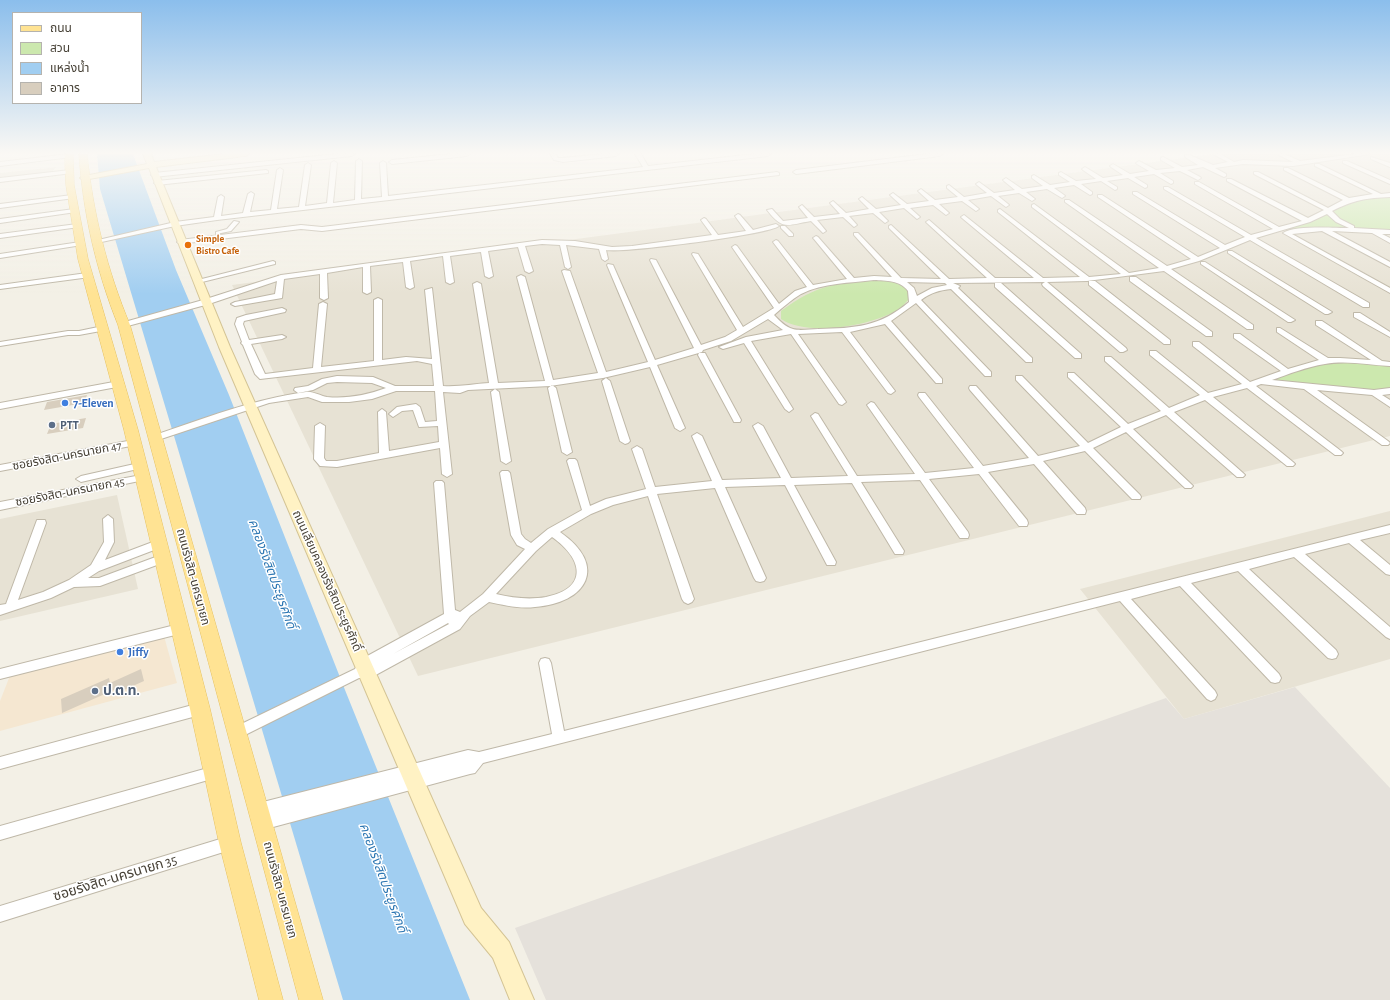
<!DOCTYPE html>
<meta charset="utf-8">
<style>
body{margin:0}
#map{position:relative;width:1390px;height:1000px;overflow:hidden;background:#f3f0e6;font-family:"Alegreya Sans","Noto Sans Thai",sans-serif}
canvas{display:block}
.legend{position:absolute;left:12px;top:12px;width:130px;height:92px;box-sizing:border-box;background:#fff;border:1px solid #b5b3ae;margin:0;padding:5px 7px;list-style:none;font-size:12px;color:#464035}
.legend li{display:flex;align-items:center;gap:8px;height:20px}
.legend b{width:20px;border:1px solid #b5b3ae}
</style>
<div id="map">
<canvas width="1390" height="1000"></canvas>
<ul class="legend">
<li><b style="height:5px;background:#ffe393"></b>ถนน</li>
<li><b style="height:11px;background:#cce8ae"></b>สวน</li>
<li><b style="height:11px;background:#a1cef1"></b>แหล่งน้ำ</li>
<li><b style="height:11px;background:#d8cebe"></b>อาคาร</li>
</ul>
</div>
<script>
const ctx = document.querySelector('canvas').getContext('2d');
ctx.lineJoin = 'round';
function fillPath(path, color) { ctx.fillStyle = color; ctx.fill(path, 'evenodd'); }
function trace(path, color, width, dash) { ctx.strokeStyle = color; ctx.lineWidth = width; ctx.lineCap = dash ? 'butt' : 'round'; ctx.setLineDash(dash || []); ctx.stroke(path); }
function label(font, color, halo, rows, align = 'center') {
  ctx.font = font + ' "Alegreya Sans","Noto Sans Thai",sans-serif'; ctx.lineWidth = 3; ctx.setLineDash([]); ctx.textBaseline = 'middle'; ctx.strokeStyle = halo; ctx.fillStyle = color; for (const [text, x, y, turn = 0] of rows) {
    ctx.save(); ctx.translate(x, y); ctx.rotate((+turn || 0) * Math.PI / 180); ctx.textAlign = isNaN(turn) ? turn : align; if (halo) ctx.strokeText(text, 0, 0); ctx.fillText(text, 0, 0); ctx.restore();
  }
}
const residential = new Path2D(`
 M1213,154H1390V436L418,676L232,285Z
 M56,167L49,177L0,182V173Z
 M117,495L138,589L0,621V519Z
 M1390,511V659L1184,719L1080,589Z`);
const commercial = new Path2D(`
 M164,636L177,683L0,731V701L11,673Z`);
const industrial = new Path2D(`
 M1295,687L1390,788V1000H546L515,928L1166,698L1184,719Z`);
const green = new Path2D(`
 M1390,196V232L1287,231L1349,199Z
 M882,280C894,282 907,283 910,298C907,301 903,306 899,309C873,326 807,337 781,319V311C816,285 839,281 882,280Z
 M1325,359L1390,361V389L1364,390L1269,379L1286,369Z`);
const water = new Path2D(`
 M97,154H133L176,270L229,395L345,690L470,1000H343L100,189Z`);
const building = new Path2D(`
 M87,395L84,403L44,410L47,402Z
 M86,418L83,428L47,434L51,424Z
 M141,669L144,681L117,693L116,689L62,713L61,699L109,678L110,683Z`);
const street = new Path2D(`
 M69,154L71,155V157L0,166V162Z
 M336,154H355L352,156L154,177L151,175L154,173Z
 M451,154H470L467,156L392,164L389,162L392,160Z
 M550,154H556L558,158H563L601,154H619L616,156L563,162L554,160Z
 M635,154H641L648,166L754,154H771L768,156L217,220L175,226L97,243L94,241L175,222L214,217L218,197L221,195L224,197L221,216L243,213L248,194L251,192L254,194L250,212L271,210L277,170L280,168L283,170L277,209L299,207L305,165L308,163L311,165L305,206L327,203L331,163L334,161L337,163L333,203L355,200L356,161L359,159L362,161L361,199L382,197L380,163L383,161L386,163L388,196L643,167Z
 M927,154H943L940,156L796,174L793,172L796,170Z
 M1187,154L1213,165L1228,162L1213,154H1220L1234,162L1243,160L1293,162L1277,154H1284L1300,161L1355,154H1370L1293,166L1243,164L1215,168L1226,174V176L1224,177L1203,167L1187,170L1200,177L1201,178L1198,180L1180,171L1160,173L1173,181V183L1171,184L1154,174L1134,177L1147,185V187L1145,188L1128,178L1107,181L1117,187V189L1115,190L1101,181L1081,184L1092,192V194L1090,195L1074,185L1054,188L1064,195L1065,196L1062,198L1047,189L1026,192L1035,199L1032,201L1019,193L998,196L1008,204L1009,205L1006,207L991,196L968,200L979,209L976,211L962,201L939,204L949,213L946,215L933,205L910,208L920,217L917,219L904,208L879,212L888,221L885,223L873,213L849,216L857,225L854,227L843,217L817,220L826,231L823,233L811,221C787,225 783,231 767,210L772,209L783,221L808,218L799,207L802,205L814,217L840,214L830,203L833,201L846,213L869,209L859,199L862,197L876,209L901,205L890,195L893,193L907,204L929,201L918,191L921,189L935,200L958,197L947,188V186L949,185L964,197L987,193L977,185L976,184L979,182L994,193L1015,190L1004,181L1003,180L1006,178L1022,189L1043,186L1032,178V176L1034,175L1050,185L1070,182L1059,175V173L1061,172L1076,181L1096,179L1083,170L1082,169L1085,167L1103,178L1123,175L1111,167L1110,166L1113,164L1130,174L1149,171L1137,164L1136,163L1139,161L1156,170L1175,168L1161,160V158L1163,157L1182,167L1198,165L1185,157V155Z
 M1371,157L1390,163V167L1371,159Z
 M1343,161H1347L1390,180V184L1343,163Z
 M1315,164H1319L1381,194L1390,193V197C1366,198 1354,200 1332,211L1340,219L1354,226V228L1390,230V234H1382L1390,238V243L1372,233L1332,231L1390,262V267L1322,231L1292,234L1390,288V293L1283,233C1294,225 1334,228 1349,228L1336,222L1327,214L1310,222L1256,238L1369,303V307H1363L1250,240L1199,261L1171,269L1253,325V329H1247L1164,271L1087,281L1047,282L1126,348L1127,350L1123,352H1120L1043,286L1042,284L1045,282L953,283L960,286L958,288L1032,358V362H1026L951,289C940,290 930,293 921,300L991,372V376H985L916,303L891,321L942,379V383H936L885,324L850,332L895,391L891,394L888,393L842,332L798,334L846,402L842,405L839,404L791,334L751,341L793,409L789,412L785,409L744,343L723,349L719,347L746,337L783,330L768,319L731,341L703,350L702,352L657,365L685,428L680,431L675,428L650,367L603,378L550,386L468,390L460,393L443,392L452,474L447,477L442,474L440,448L337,467L320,466L314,459L315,426L320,423L325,426L324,458L326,461H337L379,453L378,412L382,409L386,412L389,451L439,442L438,426L419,427L413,410L402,411L393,417L389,414L397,407L416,404L420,407L425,422L437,421L435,391H396L372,399L349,402H322L308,397L269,403L155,441L150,438L152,436C203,419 253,399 306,392C313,391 320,396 327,397C347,399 367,395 386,388L372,383L337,382L327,383L313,390L298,393L294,390L295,388L308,386L322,379L337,376L373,377L395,386H434L432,364L417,361L260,379L255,374L243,345L241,343L242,342L235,324L237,318L246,315L282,308L286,310L285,312L244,321L243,324L249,340L282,335L286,337L282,339L251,344L265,374L313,368L319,304L323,302L327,304L321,367L374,361V300L378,298L382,300V360L406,357L432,359L425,290L432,288L443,386C459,387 473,384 489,383L473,284L477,282L481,284L498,383L545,381L517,277L521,275L525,277L553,380L598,373L562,271L564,270L570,271L606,372L648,362L607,265L608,264L613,265L655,360L694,348L650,260L651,259L656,260L701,345L725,337L737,330L692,254L693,253L698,254L743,327L774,308L732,247L735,245L737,246L779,304L795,291L807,287L773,242L776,240L778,241L813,285L847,279L814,239L813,238L816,236L818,237L854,278L874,276L892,277L854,235V233H858L901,278L941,279L889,228V226L891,225L949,279L987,278L927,223L926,222L929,220L995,278H1034L962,218L961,217L964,215L1043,278L1080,277L998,212V210L1000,209L1089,277L1121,274L1032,207V205L1034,204L1129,273L1159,268L1065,202V200H1069L1167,266L1191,259L1098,197V195H1102L1198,257L1220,248L1133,194V192H1137L1225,245L1245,237L1164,189V187H1168L1251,235L1273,229L1195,184V182H1199L1279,227L1302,221L1227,181V179H1231L1308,218L1324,210L1254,174V172H1258L1328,208L1343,200L1284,170V168H1288L1349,198L1373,194L1315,166ZM874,280C886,281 900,280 908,291L909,302C879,327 856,328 818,329C810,329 800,331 793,329C785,327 780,321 774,315C782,308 791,300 801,294C823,283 850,283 874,280ZM907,282L945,283L947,285L932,288L917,296L914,288Z
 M70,170L72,171V173L0,182V178Z
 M266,170L268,171V173L157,185L154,183L157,181Z
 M777,172L779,173V175L322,231L301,229L180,244L177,242L180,240L301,225L322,227Z
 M72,195L75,197L74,198L0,208V204Z
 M74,209L76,210V212L0,223V219Z
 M738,214L740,215L753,230L776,224L779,226C767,235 624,253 606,250L608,259L605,261L602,259L599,249L566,245L571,267L568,269L565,267L560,245L542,244L525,246L533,271L529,273L525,271L518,247L488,251L493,276L489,278L485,276L481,252L450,256L454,282L450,284L446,282L443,256L410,261L414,287L410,289L406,287L403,262L370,266L371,292L367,294L363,292V267L327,273L328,298L324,300L320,298V274L284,279L282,298L235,306L231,304L235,302L275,294L277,281L209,304L124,327L120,325L121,323L203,300L281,275L542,240L575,241L612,247L632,246L712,235L701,220L704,218L706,219L718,235L746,231L735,216Z
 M234,221L239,222L231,231L216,234V232L227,229Z
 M77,224L79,225V227L0,238V234Z
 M781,226H785L793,234V236H789L781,228Z
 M80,242L82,243V245L0,258V254Z
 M1228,251H1232L1332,312L1328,314H1325L1228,253Z
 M273,261L275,262V264L198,283L194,281Z
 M1201,262H1205L1295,320L1291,322H1288L1201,264Z
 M87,273L91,275L90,277L0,289V285Z
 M1130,277H1136L1212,332V336H1206L1130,281Z
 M1089,281H1095L1170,340V344H1164L1089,285Z
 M995,283H1001L1081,354V358H1075L995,287Z
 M1354,313H1360L1390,332V337L1354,317Z
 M1316,321H1322L1382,361L1390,362V366C1369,365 1346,360 1325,364C1306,367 1289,374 1272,380L1374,390L1390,388V394L1382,395L1390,400V407L1372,395L1317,390L1388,441L1390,443L1388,445H1382L1304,389L1261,384L1256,386L1341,451L1343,453L1341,455H1335L1247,388L1213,397L1293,462L1295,464L1293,466H1287L1205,400L1174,412L1243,473L1245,475L1243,477H1237L1166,415L1133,429L1191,484L1193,486L1191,488H1185L1126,432L1093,448L1140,495L1141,497L1140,499H1132L1085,451L1043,461L1085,508L1086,511L1085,514H1077L1034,464L988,472L1027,520L1028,523L1027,526H1019L979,474L929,479L968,532L969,535L968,538H960L920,480L861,482L904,551L903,554H895L852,483L794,485L836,562L835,565H827L785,485L725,487L766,578L764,581L760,582L756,581L754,578L715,488L657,494L694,599L692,602L688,604L684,602L682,599L648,496L613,505L591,514L560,532C609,566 587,603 535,607C519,609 504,605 489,602L470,616L460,629L372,677L359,678L241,737L236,739L231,737L229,733L231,729L355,669L360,660L444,614L434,483L436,481H442L444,483L455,610L460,612L483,594L525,549L517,545L511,535L500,473L502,471H508L510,473L521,534L525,539L531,543L548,529L582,510L567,461L569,459H575L577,461L590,506L606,499L646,489L632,449L637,446L642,449L655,487L712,481L692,436L697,433L702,436L722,480L781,478L753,426L758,423L763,426L791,478L848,476L811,416L815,413L818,414L857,476L915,474L867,405L871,402L874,403L925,473L974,468L919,397L918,395L919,393H925L983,466L1029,458L970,390L969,388L970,386H976L1038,456L1080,446L1016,380V376H1022L1088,443L1121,427L1068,377V373H1074L1128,424L1161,411L1105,361V357H1111L1169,408L1200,395L1150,355V351H1156L1208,393L1242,384L1193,346V342H1199L1250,382L1281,371L1234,338V334H1240L1288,369L1319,360L1277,332V328H1280L1328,358H1340L1371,360L1316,325ZM552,537C583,559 589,588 546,597C529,600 513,598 496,594L536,551ZM448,623L449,624L393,654Z
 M103,326L107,328L106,330L79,335H68L0,346V342L68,331H79Z
 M699,353H705L706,355L741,420L740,422H734L733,420L698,355Z
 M606,378L610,381L630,441L628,443L625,444L620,441L602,381Z
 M119,381L122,382V386L0,409V403Z
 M552,385L556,388L572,452L567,455L562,452L548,388Z
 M495,389L499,392L511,461L506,464L501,461L491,392Z
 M133,440L138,443L136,445L0,471V465Z
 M139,463L142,464L144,466L142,468L81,482L76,479L81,476Z
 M141,475L146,478L144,480L0,510V502Z
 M108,515L113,519L114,542L105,560L158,540L162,541L163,544L162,547L99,571L88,578H99L161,555L165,556L166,559L165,562L100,586L74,587L51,598L0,615V605L6,604L37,520H45L46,523L18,600L43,592L69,580L91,565L104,542L103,519Z
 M1390,525V533L1360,540L1390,565V575L1386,574L1349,543L1305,554L1390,627V639L1386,637L1294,557L1249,569L1336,650L1338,654L1336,658L1332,659L1328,658L1238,571L1191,583L1279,674L1281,678L1279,682L1275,683L1271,682L1180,586L1131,599L1215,691L1217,695L1215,699L1211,701L1207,699L1120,601L483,763L475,773L470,774L262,830L257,828L255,823L257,818L260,817L254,815L252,810L254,805L259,803L468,750L479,752L552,734L539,663L541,659L545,658L549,659L551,663L564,731Z
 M179,624L183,626L185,629L183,632L179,634L0,679V669Z
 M200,703L204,705L206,709L204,713L200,715L0,769V757Z
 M215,766L220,767L222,772L220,777L215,778L0,840V826Z
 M230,836L235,838L237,843L235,848L230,850L0,922V906Z`);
const secondary = new Path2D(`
 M143,154H151L154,162L224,154H249L245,156L156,167L230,347L481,908L509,942L534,1000H510L493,958L465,924L219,347L149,168L84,180L80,178L84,176L147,164Z`);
const primary = new Path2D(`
 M65,154H73L74,185L88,259L138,430L210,709L241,843L283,1000H259L219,843L190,709L124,430L78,259L66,185Z
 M79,154H87C93,213 107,270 130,325L323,1000H299L118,325C96,270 83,213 79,154Z`);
const markers = [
 [188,245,4,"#e8710a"],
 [65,403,4,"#3f7fe0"],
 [52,425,4,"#5c6f8a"],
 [120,652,4,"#3f7fe0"],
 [95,691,4,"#5c6f8a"]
];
const farFoodnames = [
 ["Simple",196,239],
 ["Bistro Cafe",196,251]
];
const shopNames = [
 ["7-Eleven",73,403],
 ["Jiffy",128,652]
];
const serviceNames = [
 ["PTT",60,425]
];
const streetNames = [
 ["ซอยรังสิต-นครนายก 47",67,456,-11],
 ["ซอยรังสิต-นครนายก 45",70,492,-11],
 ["ถนนรังสิต-นครนายก",193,577,75],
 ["ถนนเลียบคลองรังสิตประยูรศักดิ์",327,581,66],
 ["ถนนรังสิต-นครนายก",280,890,75]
];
const waterNames = [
 ["คลองรังสิตประยูรศักดิ์",272,574,70],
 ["คลองรังสิตประยูรศักดิ์",383,878,70]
];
const nearServicenames = [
 ["ป.ต.ท.",103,691]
];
const nearStreetnames = [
 ["ซอยรังสิต-นครนายก 35",115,878,-17]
];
fillPath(residential, '#e7e2d4');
fillPath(commercial, '#f5e7d1');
fillPath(industrial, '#e5e1db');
fillPath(green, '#cce8ae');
fillPath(water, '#a1cef1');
fillPath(building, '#d8cebe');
trace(street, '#bfb8a8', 2);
trace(secondary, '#d4c495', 2);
trace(primary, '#e5c162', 1);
fillPath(street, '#fff');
fillPath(secondary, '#fff2c4');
fillPath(primary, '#ffe393');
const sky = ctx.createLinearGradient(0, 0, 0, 294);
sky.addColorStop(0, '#8bbeec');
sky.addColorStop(0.52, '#faf8f4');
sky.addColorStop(1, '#faf8f400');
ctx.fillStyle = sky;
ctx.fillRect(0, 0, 1390, 294);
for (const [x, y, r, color] of markers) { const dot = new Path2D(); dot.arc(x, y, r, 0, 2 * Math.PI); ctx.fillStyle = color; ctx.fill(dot); trace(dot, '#fff', 1.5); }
label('bold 10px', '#c56008', '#fff', farFoodnames, 'left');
label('bold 12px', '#366cbe', '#fff', shopNames, 'left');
label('bold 12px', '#4e5e75', '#fff', serviceNames, 'left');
label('12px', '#464035', '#fff', streetNames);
label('italic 13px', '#2d77b3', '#fff', waterNames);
label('bold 14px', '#4e5e75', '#fff', nearServicenames, 'left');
label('14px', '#464035', '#fff', nearStreetnames);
</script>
